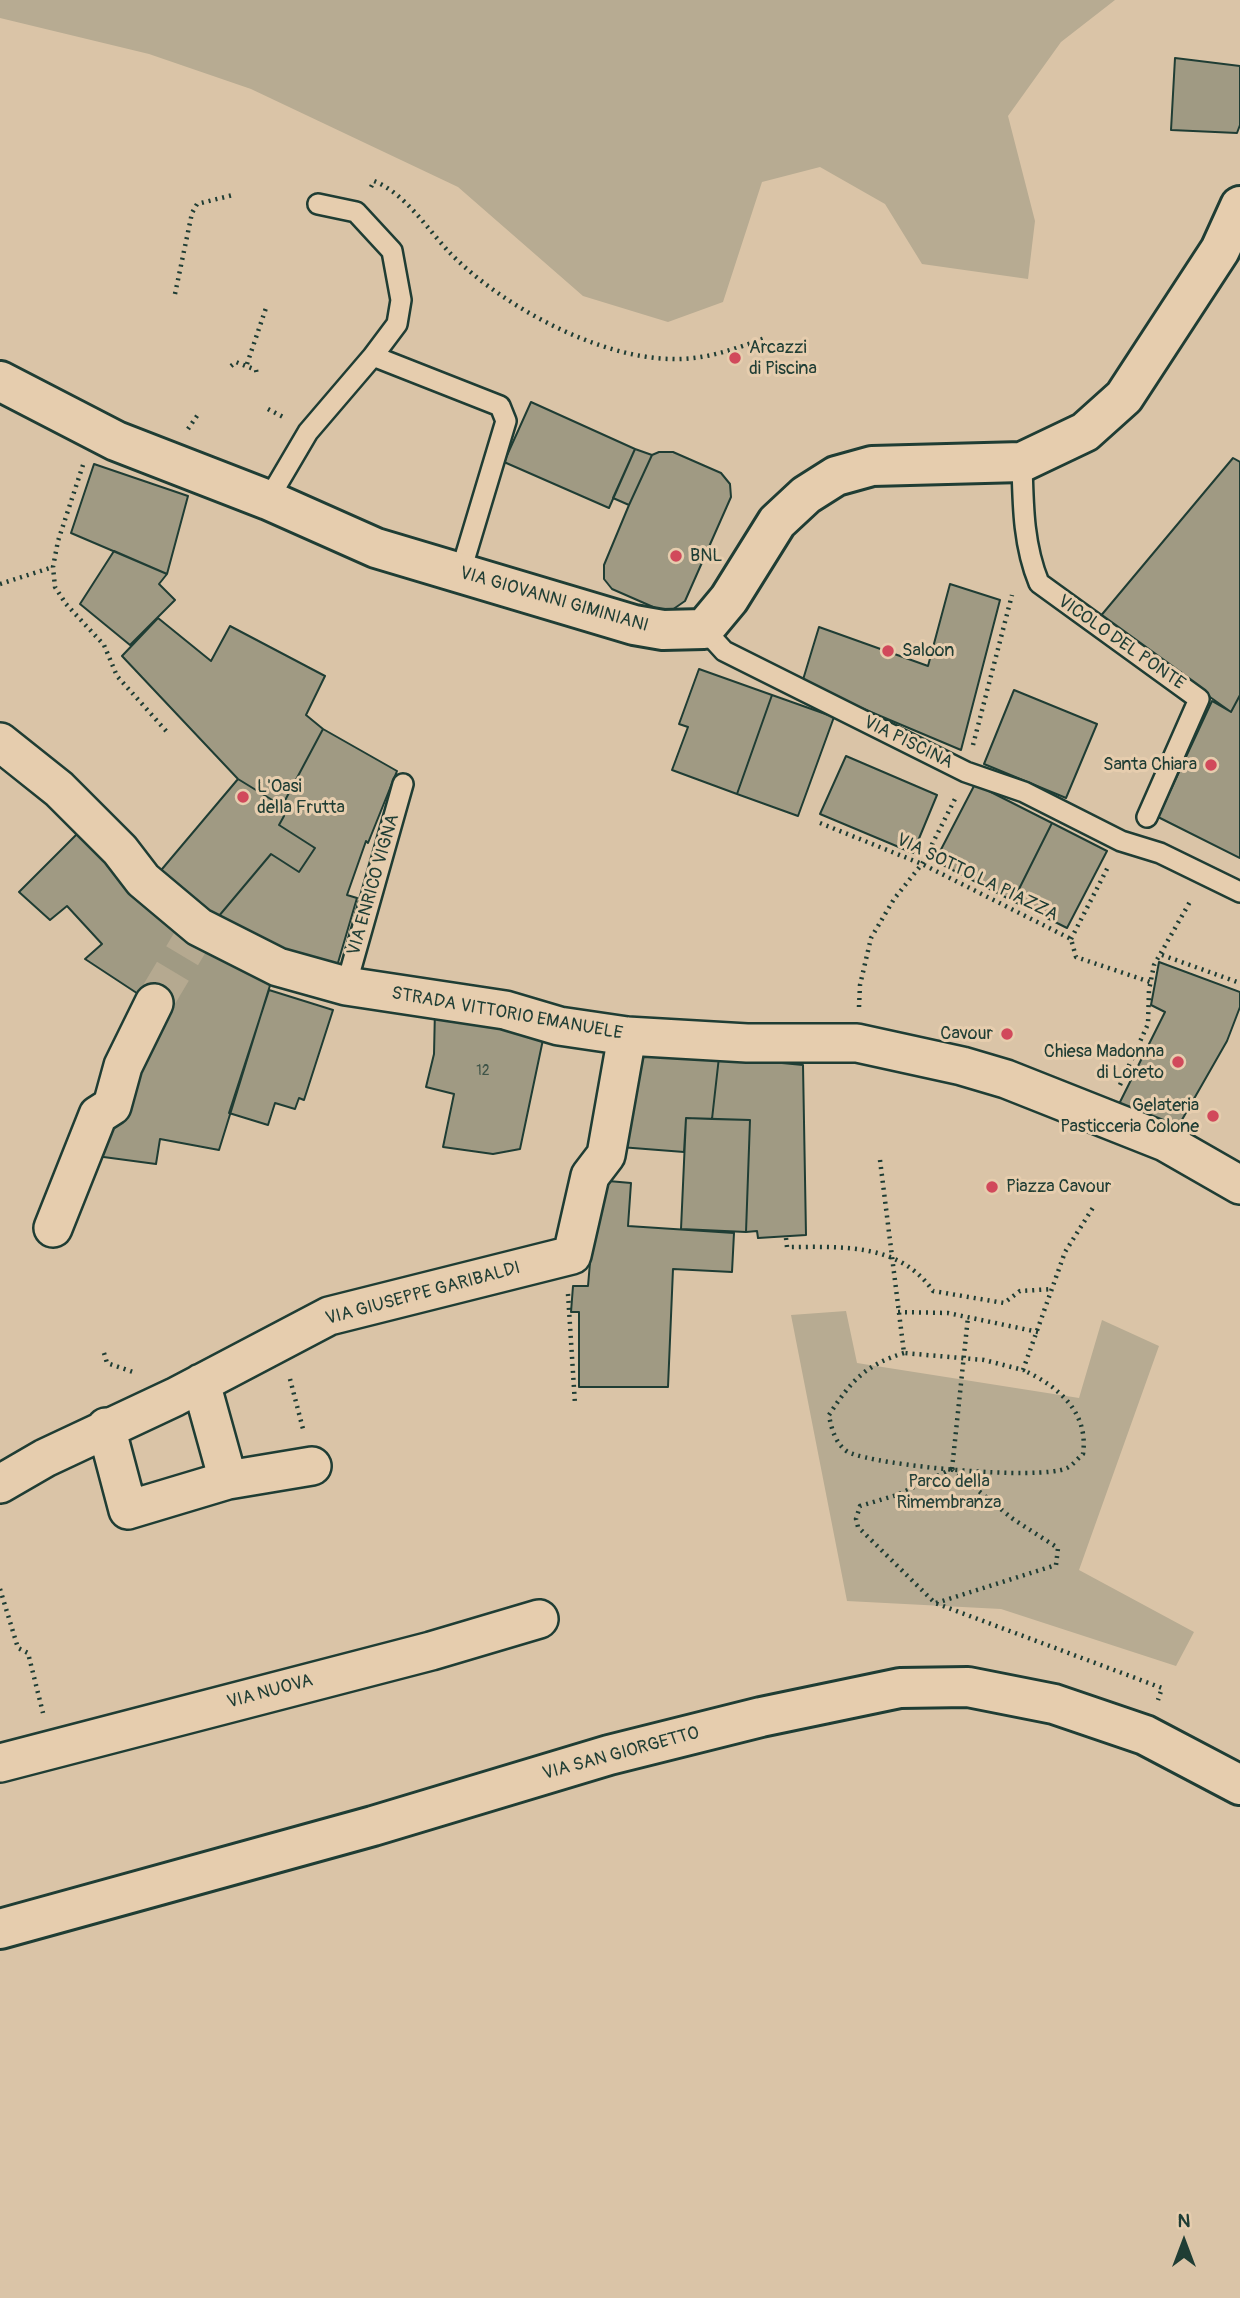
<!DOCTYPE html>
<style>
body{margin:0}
#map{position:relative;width:1240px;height:2298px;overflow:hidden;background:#dac4a7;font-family:Pangolin,sans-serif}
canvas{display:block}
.north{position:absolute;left:1149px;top:2207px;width:70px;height:70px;-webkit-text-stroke:5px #e6cdae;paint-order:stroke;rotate:0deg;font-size:19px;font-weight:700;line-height:28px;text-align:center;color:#1f3d34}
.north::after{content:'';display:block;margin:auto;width:24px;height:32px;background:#1f3d34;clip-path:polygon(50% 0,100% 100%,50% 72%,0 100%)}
</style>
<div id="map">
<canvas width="1240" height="2298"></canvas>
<div class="north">N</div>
</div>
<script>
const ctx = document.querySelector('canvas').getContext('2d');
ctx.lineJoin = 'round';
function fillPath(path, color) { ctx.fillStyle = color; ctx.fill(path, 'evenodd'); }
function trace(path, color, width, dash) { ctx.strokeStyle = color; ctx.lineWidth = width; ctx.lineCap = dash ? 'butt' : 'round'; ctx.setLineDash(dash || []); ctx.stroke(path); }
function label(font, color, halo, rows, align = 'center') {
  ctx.font = font + ' Pangolin,sans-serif'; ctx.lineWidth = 6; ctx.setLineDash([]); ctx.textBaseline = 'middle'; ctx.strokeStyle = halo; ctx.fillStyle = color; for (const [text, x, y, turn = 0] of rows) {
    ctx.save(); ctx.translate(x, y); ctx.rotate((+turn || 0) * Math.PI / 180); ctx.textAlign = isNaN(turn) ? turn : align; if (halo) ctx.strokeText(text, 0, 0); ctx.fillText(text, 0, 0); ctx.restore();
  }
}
const green = new Path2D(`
 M0,0H1115L1061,42L1008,116L1035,221L1028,279L922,264L885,204L820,167L762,182L723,302L668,322L583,296L458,187L251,89L149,54L0,18Z
 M846,1311L857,1363L1079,1398L1102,1320L1159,1346L1079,1570L1194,1632L1176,1666L1001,1609L847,1601L791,1315Z`);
const building = new Path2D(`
 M1175,58L1240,66V125L1237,133L1171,130Z
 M531,402L635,449L609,508L504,462Z
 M635,449L652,455L629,505L613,498Z
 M659,452H673L721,473L730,484L731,497L685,601L672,610H660L612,589L604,579V565L629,505L652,455Z
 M1233,458L1240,462V695L1231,712L1099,618Z
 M94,464L188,496L167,574L71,533Z
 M114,551L167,574L159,584L175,600L130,645L80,604Z
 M950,584L1000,600L961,750L802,683L819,627L928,666Z
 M158,618L211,661L230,626L325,676L306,715L323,729L282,806L238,779L122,656Z
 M699,669L772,695L737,794L672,770L688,727L679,724Z
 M1014,690L1097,724L1066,798L984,764Z
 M772,695L834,717L798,816L737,794Z
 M1240,695V858L1158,817L1212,701L1231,712Z
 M323,729L397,771L368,843L366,841L347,895L357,898L335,973L213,923L271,854L299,872L315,848L279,825L284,816L280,813L282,806Z
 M846,756L937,795L913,853L820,814Z
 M238,779L282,806L280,813L284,816L279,825L315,848L299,872L271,854L213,923L157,875Z
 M975,784L1052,823L1013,901L935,861Z
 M1052,823L1107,851L1067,928L1013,901Z
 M79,832L272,979L219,1150L160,1139L156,1164L96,1156L107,1116L158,1007L85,959L102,944L67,906L50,920L19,892Z
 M1159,962L1240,992V1007L1227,1041L1171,1139L1117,1108L1165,1012L1151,1005Z
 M269,990L333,1010L304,1100L299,1098L295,1109L275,1103L268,1125L229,1113Z
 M435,1009L545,1030L520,1149L493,1154L443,1147L454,1094L426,1087L434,1054Z
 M640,1049L719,1057L712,1119L686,1118L684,1152L620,1147Z
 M719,1057L803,1065L806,1235L758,1238L757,1231L746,1232L750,1120L712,1119Z
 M686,1118L750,1120L746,1232L681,1229Z
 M597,1180L631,1183L628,1226L734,1233L732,1272L673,1269L668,1387H579V1312H571L573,1286H588Z`);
const minorTunnel = new Path2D(`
 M154,1003L195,934`);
const path = new Path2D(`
 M371,187L374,181C406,194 427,229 451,254C502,306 598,358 672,359C705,360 735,349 765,338
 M175,294L192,213L197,204L233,195
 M247,364L267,305
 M231,366L236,362L256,370L257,375
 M268,409L285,418
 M188,429L199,413
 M83,465L58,541L53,567L55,587L66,604L104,645L117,676L168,733
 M0,584L53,567
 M973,745L1012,595
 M820,823L922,864L1071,939L1076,957L1150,982
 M1071,939L1109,865
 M1162,955L1240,983
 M859,1007L860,985L871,938L894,899L922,864L956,797
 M1120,1085L1148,1024L1149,990L1154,965L1191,900
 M880,1160L904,1353L984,1360L1023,1370L1065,1252L1094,1206
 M786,1238L787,1247C840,1247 899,1242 933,1291L1004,1303L1020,1291L1053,1289
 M568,1294L575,1404
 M898,1312L948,1313L1038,1332
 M104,1353L107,1363L136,1373
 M904,1353C865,1365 851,1381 829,1415C831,1428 836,1445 848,1452C877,1466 1040,1481 1067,1468C1073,1465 1078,1458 1083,1454C1089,1412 1058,1386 1023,1370
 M290,1379L303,1429
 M952,1469L897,1495L860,1506L856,1519L858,1527L935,1603L1162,1688L1158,1700
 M952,1469L968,1317
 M0,1589L18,1648L28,1653L43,1713
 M936,1603L1056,1565L1058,1548L1013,1519L953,1470`);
const service = new Path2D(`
 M318,204L356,212L392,251L401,300L397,324L373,356
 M1022,462C1023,504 1023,544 1039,583L1199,699L1147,817
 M268,500L308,432L373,356L500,406L506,421L460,574
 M704,629L724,651L966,772L1024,792L1121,841L1160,853L1240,892
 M346,986L403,784`);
const minor = new Path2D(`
 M0,742L59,789L120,850L143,880L199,927L278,967L346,986L505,1010L559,1026L627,1036L747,1043H857L962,1066L1006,1079L1165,1142L1240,1185
 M53,1228L98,1115L112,1106L123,1066L154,1003
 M201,1383L228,1480
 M106,1427L128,1510L228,1480L312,1466
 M0,1484L45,1458L175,1397L329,1316L572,1255L590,1176L606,1155L627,1036
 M0,1763L431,1651L539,1619`);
const tertiary = new Path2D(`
 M0,381L116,441L268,500L376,548L634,625L663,630L704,629L729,599L777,522L806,495L836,476L872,466L1022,462L1085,432L1124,397L1220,250L1240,206
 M0,1929L373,1826L609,1755L761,1717L900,1688L968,1687L1054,1704L1145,1735L1240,1785`);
const markers = [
 [735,358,7,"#d1495b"],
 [676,556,7,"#d1495b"],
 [888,651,7,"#d1495b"],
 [1211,765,7,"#d1495b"],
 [243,797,7,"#d1495b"],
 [1007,1034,7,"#d1495b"],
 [1178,1062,7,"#d1495b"],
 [1213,1116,7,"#d1495b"],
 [992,1187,7,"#d1495b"]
];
const numberNames = [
 ["12",483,1071]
];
const poiNames = [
 ["Arcazzi",749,348],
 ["di Piscina",749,369],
 ["BNL",690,556],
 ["Saloon",902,651],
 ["Santa Chiara",1197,765,"right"],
 ["L'Oasi",257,787],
 ["della Frutta",257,808],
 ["Cavour",993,1034,"right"],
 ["Chiesa Madonna",1164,1052,"right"],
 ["di Loreto",1164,1073,"right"],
 ["Gelateria",1199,1106,"right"],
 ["Pasticceria Colone",1199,1127,"right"],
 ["Piazza Cavour",1006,1187]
];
const streetNames = [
 ["VIA GIOVANNI GIMINIANI",554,600,16],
 ["VICOLO DEL PONTE",1121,643,35],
 ["VIA PISCINA",908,743,26],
 ["VIA SOTTO LA PIAZZA",977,878,26],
 ["VIA ENRICO VIGNA",374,885,-74],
 ["STRADA VITTORIO EMANUELE",507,1014,10],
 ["VIA GIUSEPPE GARIBALDI",423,1294,-15],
 ["VIA NUOVA",270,1692,-15],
 ["VIA SAN GIORGETTO",621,1754,-15]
];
const parkNames = [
 ["Parco della",949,1482],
 ["Rimembranza",949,1503]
];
fillPath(green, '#b7ab92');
fillPath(building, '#a09a83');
trace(building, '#1f3d34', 2);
trace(minorTunnel, '#b5a990', 37, [37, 18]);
trace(service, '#1f3d34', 24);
trace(minor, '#1f3d34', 42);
trace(tertiary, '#1f3d34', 44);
trace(path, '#1f3d34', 4.5, [2, 5]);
trace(service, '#e6cdae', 19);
trace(minor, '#e6cdae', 37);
trace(tertiary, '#e6cdae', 38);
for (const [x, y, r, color] of markers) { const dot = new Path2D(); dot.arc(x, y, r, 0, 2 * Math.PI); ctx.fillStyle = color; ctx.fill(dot); trace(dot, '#e6cdae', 2.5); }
label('14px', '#3f5448', null, numberNames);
label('18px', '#1f3d34', '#e6cdae', poiNames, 'left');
label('18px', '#1f3d34', '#e6cdae', streetNames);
label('18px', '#274239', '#e6cdae', parkNames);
</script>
